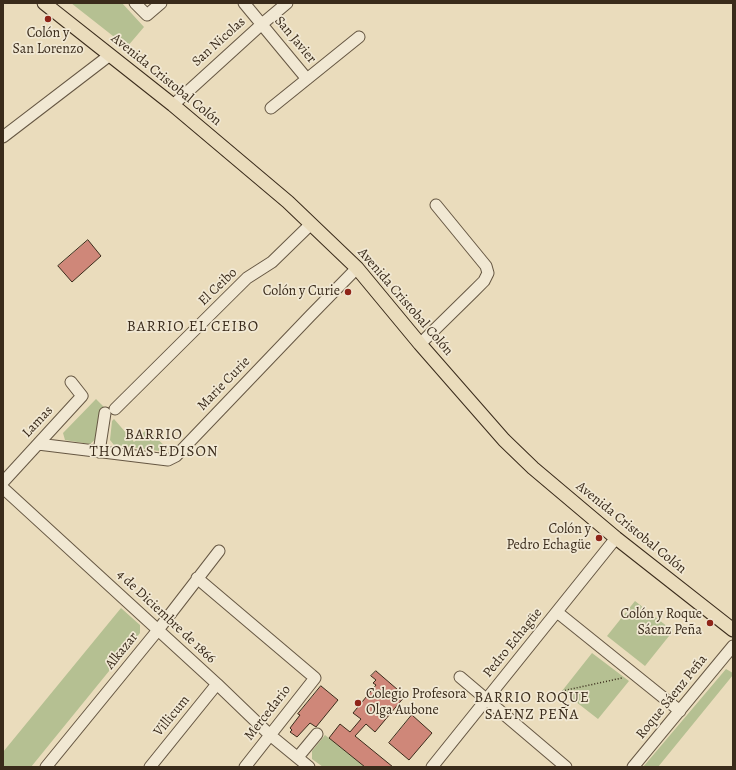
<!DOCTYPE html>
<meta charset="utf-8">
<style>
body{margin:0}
#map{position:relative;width:736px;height:770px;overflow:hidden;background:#eadcbc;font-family:Alegreya,serif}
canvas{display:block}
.frame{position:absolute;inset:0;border:4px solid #3a2b1b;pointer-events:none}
</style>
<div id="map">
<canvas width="736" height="770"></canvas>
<div class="frame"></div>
</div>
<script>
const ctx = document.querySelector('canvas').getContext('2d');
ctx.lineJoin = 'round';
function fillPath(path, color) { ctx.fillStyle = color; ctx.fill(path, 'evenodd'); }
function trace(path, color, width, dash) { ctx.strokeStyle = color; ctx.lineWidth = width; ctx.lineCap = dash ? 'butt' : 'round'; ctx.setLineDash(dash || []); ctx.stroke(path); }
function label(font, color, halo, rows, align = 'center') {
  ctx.font = font + ' Alegreya,serif'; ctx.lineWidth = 3.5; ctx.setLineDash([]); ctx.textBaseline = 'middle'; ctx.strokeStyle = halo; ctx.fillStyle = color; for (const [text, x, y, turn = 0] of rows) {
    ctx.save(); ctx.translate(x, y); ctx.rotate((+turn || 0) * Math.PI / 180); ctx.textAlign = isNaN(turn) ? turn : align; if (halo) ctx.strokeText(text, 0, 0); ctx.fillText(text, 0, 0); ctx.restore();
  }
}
const green = new Path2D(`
 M71,3H122L144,27L127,47Z
 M96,399L105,408L96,439L90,444L65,440L63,433Z
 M114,419L134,442L147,429L169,450L160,451L114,445L110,440L112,421Z
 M635,601L673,631L645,666L607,636Z
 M121,608L140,625V633L31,767H3V752Z
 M592,653L629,681L598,719L562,691Z
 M726,669L733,673V675L658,767H643Z
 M325,735L365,767H323L312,759V751Z`);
const building = new Path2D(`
 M88,240L101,256L72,282L58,266Z
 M376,671L405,696L375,732L366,724L355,736L393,767H365L329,738L340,724L350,732L361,719L353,713L376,685L373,683L376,680L371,676Z
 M321,686L338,700L316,727L310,723L297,737L290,732L292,730L290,728L300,715L298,714Z
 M412,715L432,733L409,760L389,743Z`);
const path = new Path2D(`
 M562,691L622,678`);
const minor = new Path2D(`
 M135,3L147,15L161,3
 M244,3L307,79
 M173,105L262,24L287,3
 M271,108L359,37
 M3,137L110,55
 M420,344L473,292L484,281L488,273L486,266L436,205
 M115,409L247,278L272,262L311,224
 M38,444L168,460L176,456L310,316L357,268
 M99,452L105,413
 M3,482L82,396L71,382
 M3,488L217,684L270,735L309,767
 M197,578L315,678L245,767
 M557,612L680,711
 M460,677L566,767
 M298,757L317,734
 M46,767L158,630L219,551
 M150,767L217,684
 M432,767L616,538
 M633,767L733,646`);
const major = new Path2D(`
 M44,3L173,105L288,202L357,268L420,344L504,440L533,468L616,538L733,630`);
const markers = [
 [48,19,4,"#8f2418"],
 [348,292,4,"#8f2418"],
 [599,538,4,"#8f2418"],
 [710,623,4,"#8f2418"],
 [358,703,4,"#8f2418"]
];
const poiNames = [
 ["Colón y",48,34,"center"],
 ["San Lorenzo",48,50,"center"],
 ["Colón y Curie",340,292],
 ["Colón y",591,530],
 ["Pedro Echagüe",591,546],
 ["Colón y Roque",702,615],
 ["Sáenz Peña",702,631],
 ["Colegio Profesora",366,695,"left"],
 ["Olga Aubone",366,711,"left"]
];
const streetNames = [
 ["San Javier",295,40,50],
 ["San Nicolas",219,42,-42],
 ["Avenida Cristobal Colón",166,80,39],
 ["El Ceibo",218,287,-44],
 ["Avenida Cristobal Colón",405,302,49],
 ["Marie Curie",224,384,-46],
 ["Lamas",38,422,-47],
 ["Avenida Cristobal Colón",631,528,39],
 ["4 de Diciembre de 1866",166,617,43],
 ["Pedro Echagüe",513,643,-51],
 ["Alkazar",122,651,-51],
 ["Roque Sáenz Peña",672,697,-51],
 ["Mercedario",268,713,-52],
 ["Villicum",172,716,-51]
];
const neighbourhoodNames = [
 ["BARRIO EL CEIBO",193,327],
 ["BARRIO",154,435],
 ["THOMAS EDISON",154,452],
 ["BARRIO ROQUE",532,698],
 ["SAENZ PEÑA",532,715]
];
fillPath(green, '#b5c092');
fillPath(building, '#cf8779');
trace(building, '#3a2b1b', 1);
trace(minor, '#665743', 13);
trace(major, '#3a2b1b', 15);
trace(path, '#3a2b1b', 1.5, [1, 2]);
trace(minor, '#f1e8d3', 11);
trace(major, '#eadcbc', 13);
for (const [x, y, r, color] of markers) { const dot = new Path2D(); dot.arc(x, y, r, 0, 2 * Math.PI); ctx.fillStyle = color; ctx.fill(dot); trace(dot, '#f1e8d3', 1.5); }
label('14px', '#3a2b1b', '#f1e8d3', poiNames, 'right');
label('14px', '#3a2b1b', '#f1e8d3', streetNames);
ctx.letterSpacing = '1px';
label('15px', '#3a2b1b', '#f1e8d3', neighbourhoodNames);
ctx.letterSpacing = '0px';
</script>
